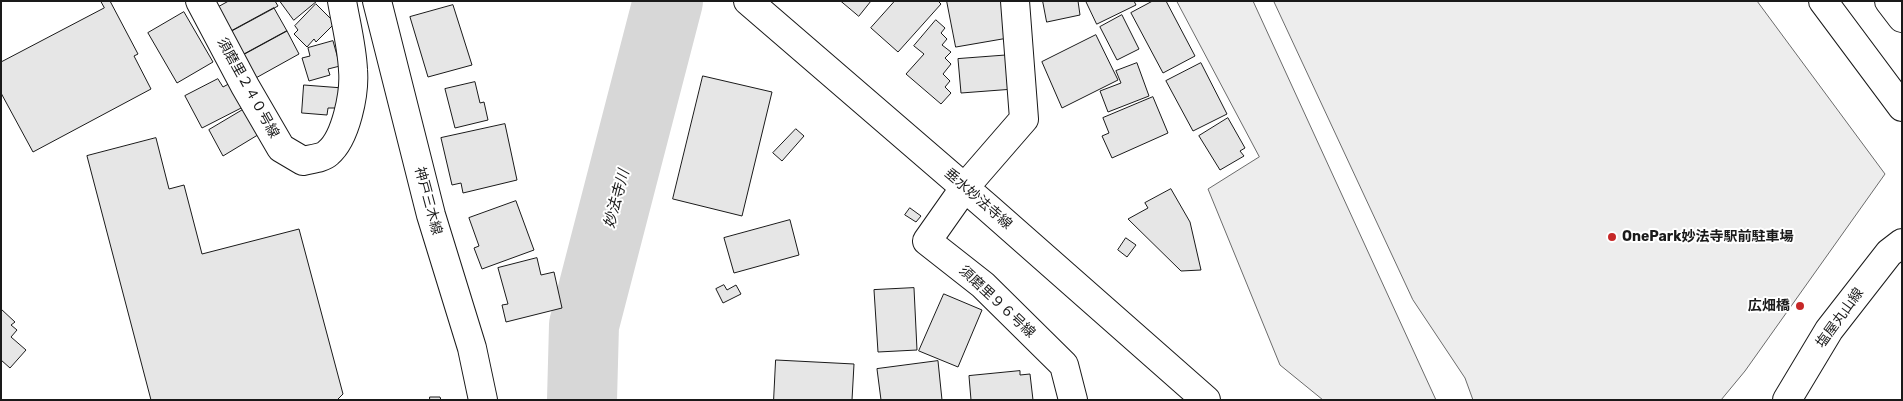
<!DOCTYPE html>
<meta charset="utf-8">
<style>
body{margin:0}
#map{position:relative;width:1903px;height:401px;overflow:hidden;background:#fff;font-family:Rubik,sans-serif}
canvas{display:block}
.frame{position:absolute;inset:0;border:2px solid #1a1a1a;pointer-events:none}
</style>
<div id="map">
<canvas width="1903" height="401"></canvas>
<div class="frame"></div>
</div>
<script>
const ctx = document.querySelector('canvas').getContext('2d');
ctx.lineJoin = 'round';
function fillPath(path, color) { ctx.fillStyle = color; ctx.fill(path, 'evenodd'); }
function trace(path, color, width, dash) { ctx.strokeStyle = color; ctx.lineWidth = width; ctx.lineCap = dash ? 'butt' : 'round'; ctx.setLineDash(dash || []); ctx.stroke(path); }
function label(font, color, halo, rows, align = 'center') {
  ctx.font = font + ' Rubik,"Noto Sans JP",sans-serif'; ctx.lineWidth = 4; ctx.setLineDash([]); ctx.textBaseline = 'middle'; ctx.strokeStyle = halo; ctx.fillStyle = color; for (const [text, x, y, turn = 0] of rows) {
    ctx.save(); ctx.translate(x, y); ctx.rotate((+turn || 0) * Math.PI / 180); ctx.textAlign = isNaN(turn) ? turn : align; if (halo) ctx.strokeText(text, 0, 0); ctx.fillText(text, 0, 0); ctx.restore();
  }
}
const built = new Path2D(`
 M1177,1H1253L1436,400H1323L1280,365L1208,189L1259,157Z
 M1274,1H1757L1885,174L1745,371L1721,400H1473L1465,378L1413,300Z`);
const river = new Path2D(`
 M582,400L584,325L668,1`);
const building = new Path2D(`
 M101,1H110L138,54L134,56L151,89L33,152L1,93V62L104,8Z
 M229,1H275L278,6L228,33L215,9Z
 M280,1H317L294,20Z
 M841,1H871L859,16Z
 M895,1H938L941,4L898,52L871,28Z
 M947,1H1001L1008,38L956,47Z
 M1043,1H1078L1080,15L1047,22Z
 M1086,1H1134L1136,5L1097,24Z
 M1153,1H1166L1195,56L1163,73L1131,13Z
 M316,4L335,23L316,42L314,39L307,47L294,34L298,30L295,26Z
 M453,5L472,65L428,77L410,17Z
 M274,8L287,31L241,56L228,33Z
 M184,12L213,62L177,83L148,33Z
 M1122,15L1139,49L1117,60L1100,27Z
 M936,20L945,28L941,33L947,39L942,45L951,52L945,58L951,64L943,74L950,81L945,87L951,93L941,104L906,74L924,54L914,46Z
 M287,31L299,54L254,79L241,56Z
 M1096,35L1118,80L1062,108L1042,62Z
 M333,41L340,66L328,69L330,75L309,81L302,58L310,56L308,48Z
 M1011,55L1014,89L961,93L958,59Z
 M1137,63L1149,96L1108,112L1100,91L1121,83L1116,71Z
 M1201,63L1227,114L1193,131L1166,81Z
 M703,76L772,92L742,216L673,199Z
 M218,79L223,87L234,81L247,105L202,128L185,96Z
 M475,82L480,103L484,102L488,120L455,128L445,89Z
 M304,85L343,88L341,108H328L327,115L302,113Z
 M1153,97L1168,133L1112,158L1102,136L1109,133L1103,118Z
 M246,108L261,133L223,156L209,130Z
 M1228,118L1245,148L1240,151L1244,156L1220,170L1199,136Z
 M505,124L517,180L463,193L461,183L452,185L441,138Z
 M796,129L804,136L782,161L773,153Z
 M156,138L169,189L184,185L202,254L299,229L343,394L337,400H151L87,156Z
 M1171,189L1190,222L1201,270L1181,271L1128,219L1148,208L1145,203Z
 M516,201L534,250L482,269L474,248L479,246L469,218Z
 M910,208L921,216L916,222L905,215Z
 M790,220L799,255L734,273L724,238Z
 M1126,238L1136,245L1127,257L1118,250Z
 M537,258L541,275L554,272L562,308L506,322L502,305L508,304L498,268Z
 M724,285L727,290L736,285L741,294L723,303L716,289Z
 M914,288L917,350L878,352L874,290Z
 M944,294L982,310L958,367L919,351Z
 M1,309L15,322L11,325L17,330L11,337L26,350L10,368L1,360Z
 M776,360L854,364L852,400H774Z
 M938,361L942,400H881L877,369Z
 M1020,371V375L1030,374L1033,400H971L969,376Z
 M430,397H440L441,400H430Z`);
const minor = new Path2D(`
 M200,1L245,86L281,148L303,161C310,159 323,158 328,153C346,138 355,93 353,70C352,47 346,24 342,1
 M748,1L987,207L1206,400
 M1015,1L1024,119L965,187L927,241L983,285L1064,365L1073,400
 M1787,400L1829,330L1889,253L1902,243`);
const major = new Path2D(`
 M377,1L431,215L472,348L483,400`);
const highway = new Path2D(`
 M1823,1L1902,107
 M1889,1L1902,18`);
const markers = [
 [1612,237,5,"#c62828"],
 [1800,306,5,"#c62828"]
];
const streetNames = [
 ["須磨里２４０号線",248,88,61],
 ["垂水妙法寺線",978,199,41],
 ["神戸三木線",428,201,75],
 ["須磨里９６号線",997,302,43],
 ["塩屋丸山線",1840,318,-54]
];
const poiNames = [
 ["OnePark妙法寺駅前駐車場",1622,237],
 ["広畑橋",1790,306,"right"]
];
const waterNames = [
 ["妙法寺川",617,199,-75]
];
fillPath(built, '#ededed');
trace(built, '#6a6a6a', 1);
trace(river, '#d7d7d7', 70);
fillPath(building, '#e6e6e6');
trace(building, '#1a1a1a', 1);
trace(minor, '#1a1a1a', 30);
trace(major, '#1a1a1a', 30);
trace(highway, '#1a1a1a', 30);
trace(minor, '#fff', 28);
trace(major, '#fff', 28);
trace(highway, '#fff', 28);
for (const [x, y, r, color] of markers) { const dot = new Path2D(); dot.arc(x, y, r, 0, 2 * Math.PI); ctx.fillStyle = color; ctx.fill(dot); trace(dot, '#fff', 2); }
label('14px', '#1a1a1a', '#fff', streetNames);
label('bold 14px', '#1a1a1a', '#fff', poiNames, 'left');
label('italic 15px', '#1a1a1a', '#fff', waterNames);
</script>
